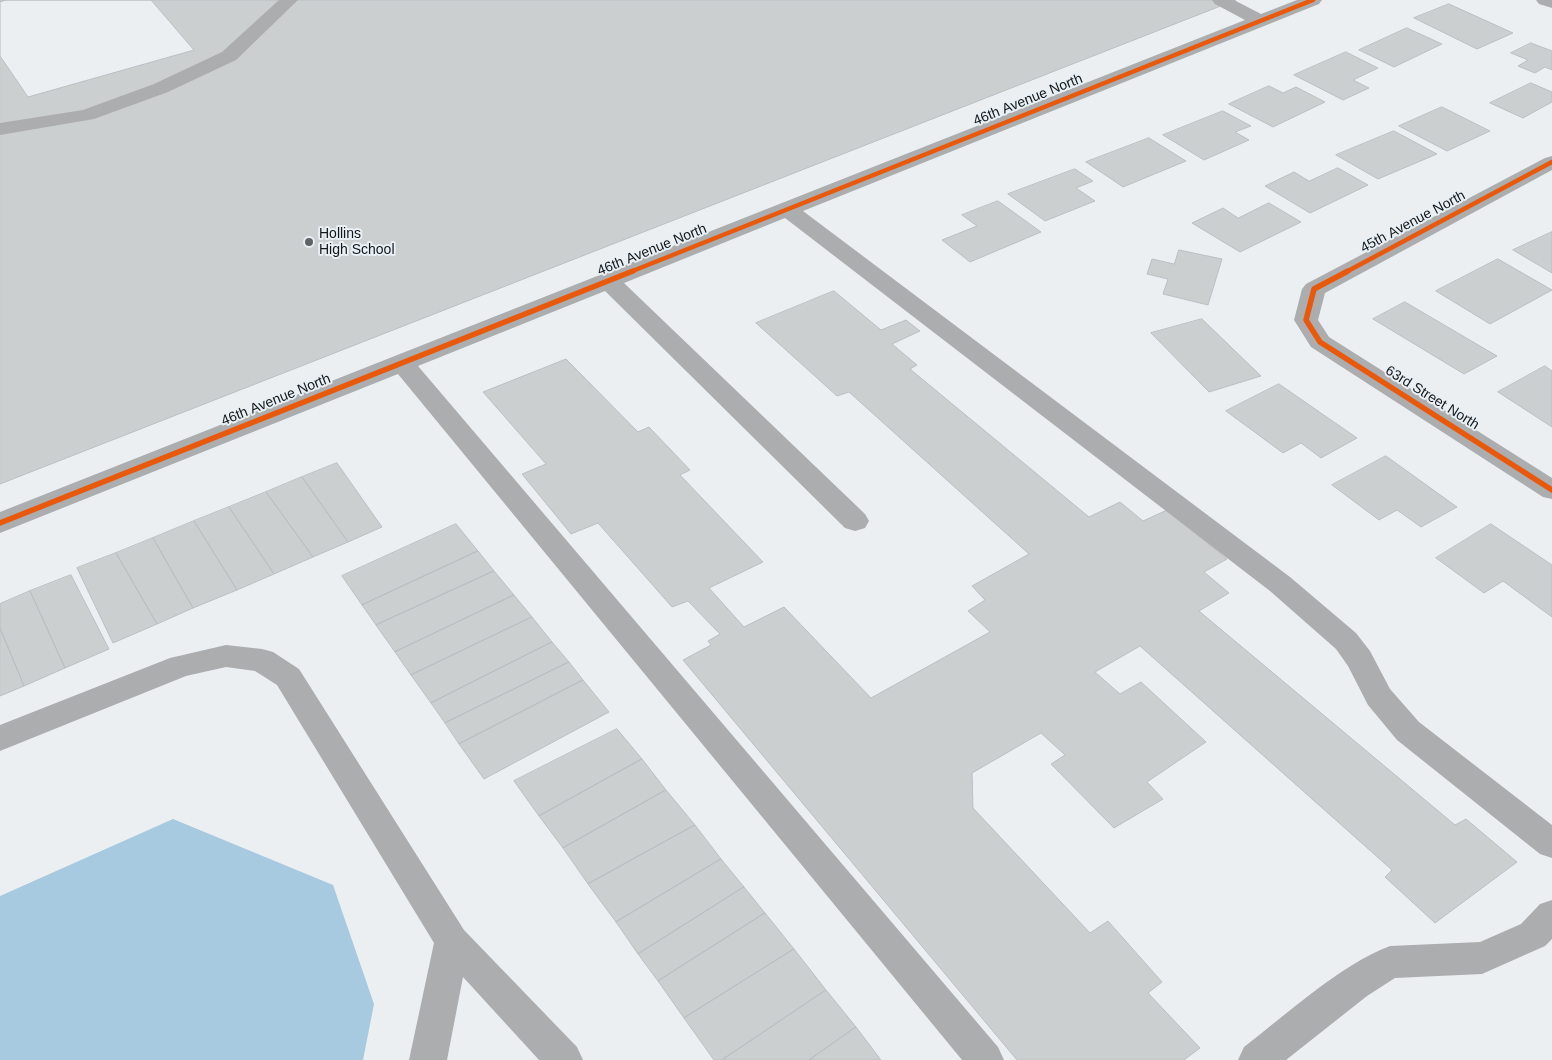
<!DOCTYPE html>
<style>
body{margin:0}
canvas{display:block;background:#eceff2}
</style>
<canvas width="1552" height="1060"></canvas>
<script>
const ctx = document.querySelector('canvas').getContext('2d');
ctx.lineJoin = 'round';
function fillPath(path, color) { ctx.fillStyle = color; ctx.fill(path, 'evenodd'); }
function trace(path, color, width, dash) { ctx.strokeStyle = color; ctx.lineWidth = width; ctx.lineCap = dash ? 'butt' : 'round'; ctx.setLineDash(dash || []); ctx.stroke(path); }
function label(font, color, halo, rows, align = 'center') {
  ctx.font = font + ' Arial,sans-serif'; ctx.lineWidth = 4; ctx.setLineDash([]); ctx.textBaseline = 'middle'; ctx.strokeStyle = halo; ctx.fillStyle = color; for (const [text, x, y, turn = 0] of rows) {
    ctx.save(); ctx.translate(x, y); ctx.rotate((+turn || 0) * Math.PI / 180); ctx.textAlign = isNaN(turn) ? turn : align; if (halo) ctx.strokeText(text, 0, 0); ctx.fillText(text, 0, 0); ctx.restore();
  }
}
const water = new Path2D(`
 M173,819L333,885L374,1004L363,1060H0V896Z`);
const building = new Path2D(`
 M0,0H1236L0,484Z
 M7,0H151L194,50L28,97L0,56V2Z
 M1449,4L1513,33L1477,49L1414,18Z
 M1407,28L1442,44L1394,67L1359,50Z
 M1531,43L1552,51V70L1545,67L1535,73L1518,66L1528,60L1511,53Z
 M1346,52L1378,68L1353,80L1369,88L1343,100L1294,75Z
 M1531,83L1552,92V102L1523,118L1490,103Z
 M1269,86L1283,93L1296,87L1325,102L1273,127L1229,104Z
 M1442,107L1490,131L1447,151L1399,126Z
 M1223,111L1251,126L1235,132L1249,140L1204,160L1163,135Z
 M1394,131L1437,154L1378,179L1336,155Z
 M1149,138L1186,161L1123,187L1086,162Z
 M1338,168L1368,185L1310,213L1265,186L1294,172L1309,181Z
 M1075,169L1093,181L1076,188L1095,201L1045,221L1008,194Z
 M998,201L1041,232L970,262L942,240L977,226L962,215Z
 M1269,203L1301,222L1240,252L1192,223L1223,208L1238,218Z
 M1552,232V273L1513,250Z
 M1179,250L1222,259L1208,305L1163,294L1168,279L1147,274L1152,259L1174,264Z
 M1498,259L1552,290L1490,324L1436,291Z
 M834,291L881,330L906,320L920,331L892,344L917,365L910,369L1089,517L1120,502L1143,521L1167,510L1227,559L1204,572L1229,593L1199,611L1455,825L1466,819L1517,862L1435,923L1385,877L1392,870L1140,646L1095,672L1120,694L1141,682L1206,742L1147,782L1163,799L1114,828L1051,764L1065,755L1041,733L972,773L973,808L1090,933L1108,921L1162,982L1148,993L1200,1048L1184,1060H1017L683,660L711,645L708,641L720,634L688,601L672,607L598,523L571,534L522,474L546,464L483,392L566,359L638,432L649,427L690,470L680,475L763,562L709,588L744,627L784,607L871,698L990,632L968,611L985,600L972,586L1029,554L849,392L837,396L756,323Z
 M1405,302L1497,356L1464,374L1373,319Z
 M1202,319L1261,376L1209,392L1151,333Z
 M1545,366L1552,371V427L1498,392Z
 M1279,384L1357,438L1321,458L1301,443L1283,453L1226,411Z
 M1386,456L1457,507L1421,527L1397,510L1379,520L1332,485Z
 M337,463L382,527L348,542L302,477Z
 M302,477L348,542L313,557L266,492Z
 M266,492L313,557L274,574L229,507Z
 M229,507L274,574L237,590L194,521Z
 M194,521L237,590L193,608L153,538Z
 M456,524L478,551L362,605L342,576Z
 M1491,524L1552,565V617L1503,581L1484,593L1436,558Z
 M153,538L193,608L157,624L116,553Z
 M478,551L494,571L376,625L362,605Z
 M116,553L157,624L113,643L77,568Z
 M494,571L514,595L395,652L376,625Z
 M71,575L109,649L65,668L30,591Z
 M30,591L65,668L24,686L0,628V604Z
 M514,595L532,617L411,675L395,652Z
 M532,617L552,642L431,703L411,675Z
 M0,628L24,686L0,696Z
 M552,642L569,662L445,723L431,703Z
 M569,662L583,680L459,744L445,723Z
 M583,680L609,712L484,779L459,744Z
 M617,729L642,759L539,816L514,781Z
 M642,759L666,790L563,848L539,816Z
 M666,790L695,825L588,884L563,848Z
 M695,825L721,859L616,922L588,884Z
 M721,859L744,887L638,954L616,922Z
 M744,887L765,913L658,981L638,954Z
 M765,913L794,949L684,1018L658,981Z
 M794,949L826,990L722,1060H714L684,1018Z
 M826,990L856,1027L809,1060H722Z
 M856,1027L881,1060H809Z`);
const minor = new Path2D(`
 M279,0H298L236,60L168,92L94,119L0,135V123L83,110L154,84L222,52Z
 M1212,0H1234L1261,14L1297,0H1322L1319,4L803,211L1290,577L1356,633L1370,651L1390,689L1419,722L1552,825V858L1540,854L1397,740L1368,705L1348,666L1336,649L1270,591L785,218L624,283L865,514L869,521L865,528L855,531L845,528L605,291L418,366L998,1047L1004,1060H962L398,374L0,533V512L1245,20L1215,4Z
 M1536,0H1552V8L1539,4Z
 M1552,156V170L1325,293L1318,320L1329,337L1552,478V499L1543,497L1311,347L1294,320L1302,289L1306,284L1545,158Z
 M226,645L262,649L273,652L299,669L464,930L577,1047L583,1060H539L463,977L447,1060H409L434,943L277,685L255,671L226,667L186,676L0,751V725L170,658Z
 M1552,900V939L1545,946L1482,974L1395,978L1367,996L1286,1060H1238L1244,1047C1286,1015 1341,964 1390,946L1480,942L1521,924L1540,904Z`);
const cyclewayFar1 = new Path2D(`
 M630,272L1313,0
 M1346,272L1552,162`);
const cycleway = new Path2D(`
 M1348,271L1314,289L1306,320L1320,342L1552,490
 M0,523L633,271`);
const markers = [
 [309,242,5,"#606366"]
];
const streetNames = [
 ["46th Avenue North",1028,100,-22],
 ["45th Avenue North",1413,222,-28],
 ["46th Avenue North",652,250,-22],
 ["63rd Street North",1432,398,32],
 ["46th Avenue North",276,400,-22]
];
const poiNames = [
 ["Hollins",319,234],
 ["High School",319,250]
];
fillPath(water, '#a7cae0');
fillPath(building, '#cccfd0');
trace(building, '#bcbfc2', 1);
fillPath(minor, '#abadae');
trace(cyclewayFar1, '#e8590c', 4.5);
trace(cycleway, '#e8590c', 5.5);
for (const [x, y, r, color] of markers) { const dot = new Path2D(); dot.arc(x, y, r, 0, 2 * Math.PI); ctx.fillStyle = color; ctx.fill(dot); trace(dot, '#e8f0f6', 2); }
label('14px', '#15181a', '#e8f0f6', streetNames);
label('14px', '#15181a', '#e8f0f6', poiNames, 'left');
</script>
